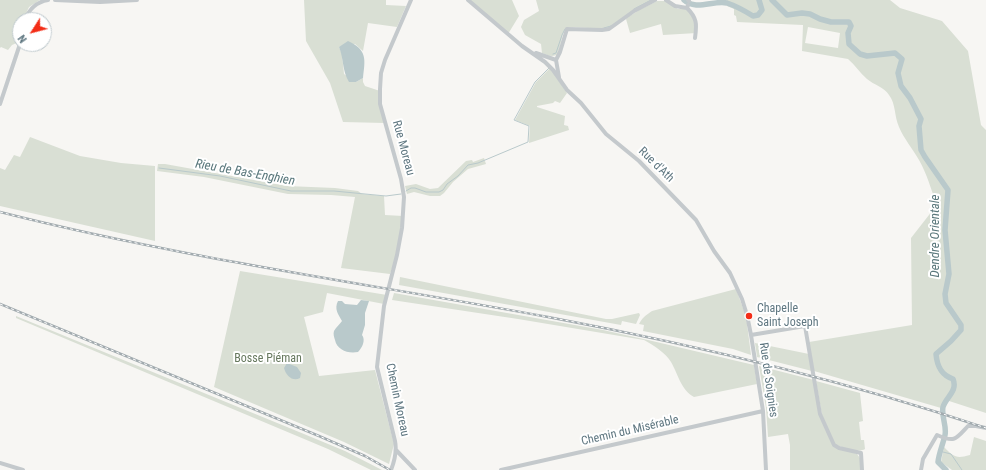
<!DOCTYPE html>
<meta charset="utf-8">
<style>
body{margin:0}
#map{position:relative;width:986px;height:470px;overflow:hidden;background:#f7f6f3;font-family:"Roboto Condensed",sans-serif}
canvas{display:block}
.north{position:absolute;left:12px;top:12px;width:40px;height:40px;box-sizing:border-box;background:#fff;border:1px solid #bfc9cd;border-radius:50%;rotate:234deg;font-size:11px;font-weight:700;line-height:16px;text-align:center;color:#5f7781}
.north::after{content:'';display:block;margin:auto;width:14px;height:18px;background:#f32d17;clip-path:polygon(50% 0,100% 100%,50% 72%,0 100%)}
</style>
<div id="map">
<canvas width="986" height="470"></canvas>
<div class="north">N</div>
</div>
<script>
const ctx = document.querySelector('canvas').getContext('2d');
ctx.lineJoin = 'round';
function fillPath(path, color) { ctx.fillStyle = color; ctx.fill(path, 'evenodd'); }
function trace(path, color, width, dash) { ctx.strokeStyle = color; ctx.lineWidth = width; ctx.lineCap = dash ? 'butt' : 'round'; ctx.setLineDash(dash || []); ctx.stroke(path); }
function label(font, color, halo, rows, align = 'center') {
  ctx.font = font + ' "Roboto Condensed",sans-serif'; ctx.lineWidth = 4; ctx.setLineDash([]); ctx.textBaseline = 'middle'; ctx.strokeStyle = halo; ctx.fillStyle = color; for (const [text, x, y, turn = 0] of rows) {
    ctx.save(); ctx.translate(x, y); ctx.rotate((+turn || 0) * Math.PI / 180); ctx.textAlign = isNaN(turn) ? turn : align; if (halo) ctx.strokeText(text, 0, 0); ctx.fillText(text, 0, 0); ctx.restore();
  }
}
const green = new Path2D(`
 M0,0H40L29,7L23,20H20L19,42L12,45L8,50L1,47L0,48Z
 M304,0H386V5L406,6L397,27L368,23L363,51L355,44L339,47L342,54L344,74L356,82L363,78V82L365,86L380,91V104L385,123L343,122L330,83L306,41Z
 M468,0H512L519,16L508,34Z
 M536,0H651L652,2L609,29L567,27L563,34L558,54C552,58 548,55 542,53L541,44L525,35L521,27L524,20L539,11Z
 M723,0H890L900,8L942,21L968,51L981,125L986,130V413L946,400L941,408L814,371L809,342L912,325L911,238L936,206V203C931,189 927,174 919,160C913,149 904,139 899,127C894,116 896,104 889,95C884,87 874,85 867,79C860,73 855,65 848,59L802,51L803,25L737,22L736,16L734,15V9L727,6V3H723ZM808,27L840,33L838,48L805,43Z
 M657,1H665L678,9H687L696,18L697,33L663,35L661,24L630,33L626,19L633,13Z
 M550,68L567,93L560,103L555,101L553,103L537,106V107L565,116L564,125L568,126L569,130L529,143L530,126L515,120L536,82Z
 M30,137L80,156L121,163L155,166V241L0,206V168L5,170L14,155L20,157Z
 M484,158L486,164L468,169L453,182L444,193L440,196H430L414,192L407,194L405,186L416,184L430,189L438,188L466,161L472,160L473,162Z
 M158,164H165L287,186L335,188L358,191L362,194L384,196L385,215L403,216L397,255L390,274L341,268L355,197L331,195L288,194L204,177L157,171Z
 M240,271L387,295L384,304L327,293L323,312L304,317L319,376L375,370L394,444L389,464L344,442L214,387Z
 M400,277L606,319H612L639,313L640,315L636,324L622,321L621,325L399,285Z
 M736,289L746,316L751,355L733,349L643,331L644,325L639,324C642,318 646,315 652,311Z
 M394,293L603,330L648,340L754,365L757,384L694,397C681,390 678,374 671,362C666,353 653,345 644,340L518,319L392,300Z
 M16,316L287,427L345,451L382,470H371L328,449L16,318Z
 M755,343L809,354L812,371L757,357Z
 M759,366L814,380L819,412L833,445L857,454L860,458V470H790V445L788,434L768,437L766,408Z
 M816,381L860,393L863,421L859,422L861,440H864L865,449C859,453 842,448 835,444L822,415Z
 M974,437L986,441V470H952L941,462L944,447C954,457 956,459 970,455Z`);
const water = new Path2D(`
 M348,41C368,50 365,60 363,78L356,82H349C342,71 344,59 339,47Z
 M361,300L369,301L365,313V325L362,335C366,340 362,348 358,352C348,354 337,350 335,340C334,337 333,334 334,331C336,327 340,324 342,321C338,314 334,309 338,301H342L345,304L357,305Z
 M287,363L297,367L301,373L300,378C293,382 286,376 284,368Z`);
const stream = new Path2D(`
 M634,9L651,0
 M604,28L611,26
 M553,54L556,53L562,35L565,29
 M159,168L220,176L291,191H334L386,196L401,194
 M406,191L411,188H415L426,192H439L443,190L447,184L458,176L468,165L478,163L528,142L529,126L514,120L535,82L549,68
 M939,451L951,454L962,470`);
const river = new Path2D(`
 M684,0C696,11 713,0 727,3C736,6 745,11 753,16L758,15L762,10L759,0
 M772,0L787,15L802,13L810,14L820,19L831,22H849L851,26L848,33L849,44L860,54L867,56L895,53L902,59L898,73L901,86L910,98L921,119L919,126L921,150L925,157L948,190L945,230L949,274L945,294L946,303L961,325V330L951,341L936,354C937,366 941,375 953,379C958,391 946,397 943,407C941,416 947,426 945,435C943,444 939,453 938,462L946,470`);
const minor = new Path2D(`
 M55,0L100,2L137,0
 M468,0L522,46L545,62L553,70L567,90L581,103L606,134L639,161L696,220L714,251L730,273L742,299L747,315L751,335L763,411L766,470
 M666,0L675,6L687,8L688,5
 M688,0L689,1
 M687,8C697,18 697,24 695,38
 M25,20C29,9 36,2 48,0
 M536,53L556,60
 M556,60L560,52L567,29L602,30L609,29L634,11L655,0
 M556,60L559,77
 M0,104L20,44
 M751,335L805,326L820,414L834,445L839,448L861,453L862,470
 M396,450L415,470
 M0,463L23,470
 M391,470C395,460 397,451 395,441L377,367L384,306L397,255L402,228L404,197L401,179L380,104V89L381,73L385,60L411,0
 M501,470L763,411
 M921,470L923,459L937,435C955,443 956,439 968,426H976L986,428`);
const rail = new Path2D(`
 M0,212C181,258 365,283 548,317C696,345 843,380 986,428
 M0,304L319,436L365,456L390,470`);
const markers = [
 [749,316,4,"#f32d17"]
];
const streetNames = [
 ["Rue Moreau",403,148,75],
 ["Rue d'Ath",656,165,44],
 ["Rue de Soignies",768,380,82],
 ["Chemin Moreau",397,400,78],
 ["Chemin du Misérable",630,431,-13]
];
const poiNames = [
 ["Chapelle",757,309],
 ["Saint Joseph",757,323]
];
const parkNames = [
 ["Bosse Piéman",268,359]
];
const waterNames = [
 ["Rieu de Bas-Enghien",245,173,10],
 ["Dendre Orientale",936,236,-90]
];
fillPath(green, '#d9dfd4');
fillPath(water, '#b9c9cb');
trace(stream, '#b9c9cb', 1);
trace(river, '#b9c9cb', 5.5);
trace(minor, '#c4c9cc', 4);
trace(rail, '#a2abaf', 2.5);
trace(rail, '#fff', 1, [3]);
for (const [x, y, r, color] of markers) { const dot = new Path2D(); dot.arc(x, y, r, 0, 2 * Math.PI); ctx.fillStyle = color; ctx.fill(dot); trace(dot, '#fff', 1.5); }
label('12px', '#5f7781', '#fff', streetNames);
label('12px', '#5f7781', '#fff', poiNames, 'left');
label('12px', '#66785e', '#fff', parkNames);
label('italic 13px', '#5a787c', '#fff', waterNames);
</script>
